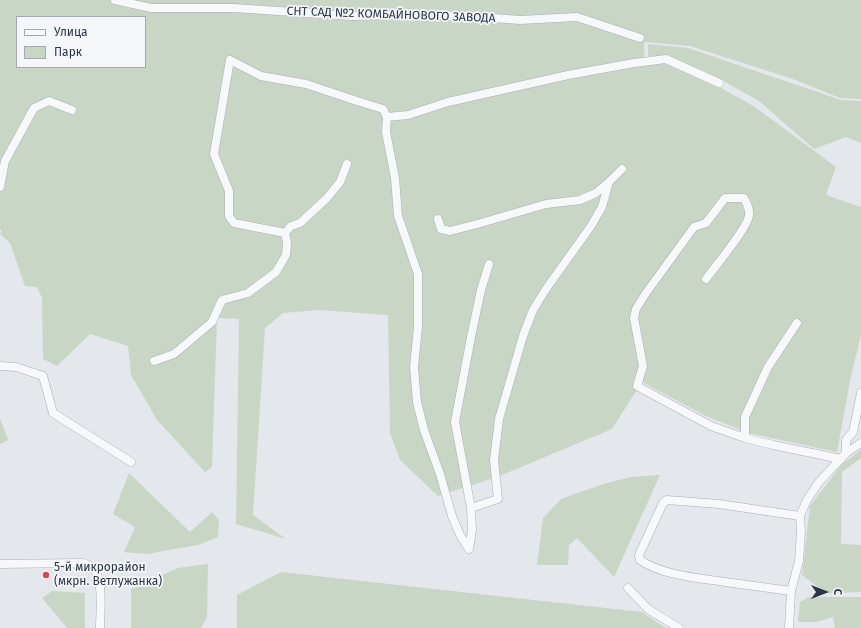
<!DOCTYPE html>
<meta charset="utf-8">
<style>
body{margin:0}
#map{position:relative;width:861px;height:628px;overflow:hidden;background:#e4e7ec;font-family:"Fira Sans",sans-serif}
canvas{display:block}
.legend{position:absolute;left:16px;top:16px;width:130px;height:52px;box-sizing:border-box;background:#f4f6f9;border:1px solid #a4a8b1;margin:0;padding:5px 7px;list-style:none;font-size:12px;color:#2b3445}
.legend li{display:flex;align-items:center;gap:8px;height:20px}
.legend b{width:20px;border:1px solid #a4a8b1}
.north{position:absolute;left:805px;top:572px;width:40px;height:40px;-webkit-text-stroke:3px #f4f6f9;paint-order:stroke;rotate:90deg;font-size:11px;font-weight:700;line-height:16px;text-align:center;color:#2b3445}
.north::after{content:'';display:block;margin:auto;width:14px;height:18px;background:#2b3445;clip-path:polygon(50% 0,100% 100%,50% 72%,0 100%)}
</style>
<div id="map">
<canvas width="861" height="628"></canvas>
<ul class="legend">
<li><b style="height:5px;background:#f7f8fa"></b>Улица</li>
<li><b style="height:11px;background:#c9d6c5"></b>Парк</li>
</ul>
<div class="north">С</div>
</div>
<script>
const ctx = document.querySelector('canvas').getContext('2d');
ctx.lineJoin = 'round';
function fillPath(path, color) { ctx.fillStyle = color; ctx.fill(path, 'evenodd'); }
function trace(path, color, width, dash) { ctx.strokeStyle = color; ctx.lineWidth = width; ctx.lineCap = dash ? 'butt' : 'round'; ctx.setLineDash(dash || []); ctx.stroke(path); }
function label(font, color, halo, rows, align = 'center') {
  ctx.font = font + ' "Fira Sans",sans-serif'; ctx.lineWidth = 3.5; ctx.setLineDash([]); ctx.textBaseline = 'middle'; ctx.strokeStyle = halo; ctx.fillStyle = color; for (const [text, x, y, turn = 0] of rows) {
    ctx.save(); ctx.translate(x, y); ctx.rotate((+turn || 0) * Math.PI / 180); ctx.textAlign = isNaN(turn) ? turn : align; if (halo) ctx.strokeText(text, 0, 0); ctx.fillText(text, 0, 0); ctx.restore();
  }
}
const green = new Path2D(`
 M0,0H861V99L840,98L793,79L690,46L644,42L645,66L664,63L721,88L755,107L836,167L826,195L861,207V335L851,376L837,452L748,433L706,416L642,382L612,429L497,477L438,496L400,460L390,433L388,315L319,310L283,313L265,328L253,515L286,539L236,524L239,319L217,318L212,467L205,472L157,420L131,375L128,346L90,334L57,366L43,359L42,298L37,287L25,286L10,243L0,234L2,231L0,229ZM17,17H145V67H17Z
 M648,44L688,48L841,100L861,101V143L846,137L814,149L759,101L720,79L666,57L648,56Z
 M0,418L8,440L0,444Z
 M861,450V458L842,472L841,544L861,545V592L826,593L802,575L810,506L842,464Z
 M129,473L190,532L212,512L219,520L218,537L198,545L147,554L124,552L135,527L113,514Z
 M660,475L614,577L577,538L569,545L568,565H537L543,518L561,499L603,484L631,477Z
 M208,564L207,617L201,628H131V589L178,568Z
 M281,572L642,612L666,628H237V595Z
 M52,591L85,593V626L84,628H67L42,598Z
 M809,597H861V628H835L833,617L816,622H798L800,602Z`);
const minor = new Path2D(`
 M115,0L151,8H234L352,16L388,15L467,16L520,20L577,17L640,38
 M0,187L5,161L34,108L49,101L72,110
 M438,219L441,229L450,231L481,223L546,204L580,200L596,193L609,182
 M285,233L234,223L229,216V191L214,154L230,60L261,76L306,84L357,101L383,109L387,117
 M706,279C716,265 746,230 749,216C750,209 747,204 744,198H725L706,223L694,227L646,293L636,309L634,318L643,366L637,386L711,426L745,438L773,445L841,459
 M154,361L174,354L212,322L222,300L248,293L276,272L286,255L287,242L285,233L291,226L300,223L327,198L340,182L347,164
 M0,366L16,367L43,376L53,413L131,462
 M745,438V417L768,367L797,323
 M846,453V440L853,432L861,393
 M471,508L455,422L471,337L481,290L489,264
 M469,549L460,535L452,516L440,474L424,430L417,402L414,367L418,327V274L398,216L395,178L386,132L387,117L408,115L448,102L568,75L634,63L666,59L719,83
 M469,549L472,530L471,508L498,499L494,460L499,419L523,336L533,310L546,289L591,226L602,207L609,182L622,169
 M0,564L82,563C86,564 90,565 93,568C104,579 100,614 100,628
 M628,588L648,609L679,628
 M791,591C769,588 747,585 725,582C699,578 661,575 640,560L639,555L663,503L667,500L719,504L800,516
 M789,628L791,591L799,561L801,531L800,516L807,500L819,482L846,453L861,443`);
const markers = [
 [46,575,4,"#d1495b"]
];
const streetNames = [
 ["СНТ САД №2 КОМБАЙНОВОГО ЗАВОДА",391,15,2]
];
const poiNames = [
 ["5-й микрорайон",54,568],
 ["(мкрн. Ветлужанка)",54,582]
];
fillPath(green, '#c9d6c5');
trace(minor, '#a9aeb7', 9);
trace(minor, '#f7f8fa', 8);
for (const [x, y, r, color] of markers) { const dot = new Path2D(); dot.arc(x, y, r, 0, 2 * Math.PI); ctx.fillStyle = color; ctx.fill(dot); trace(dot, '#f4f6f9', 1.5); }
label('12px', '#2b3445', '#f4f6f9', streetNames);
label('12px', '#2b3445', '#f4f6f9', poiNames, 'left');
</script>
